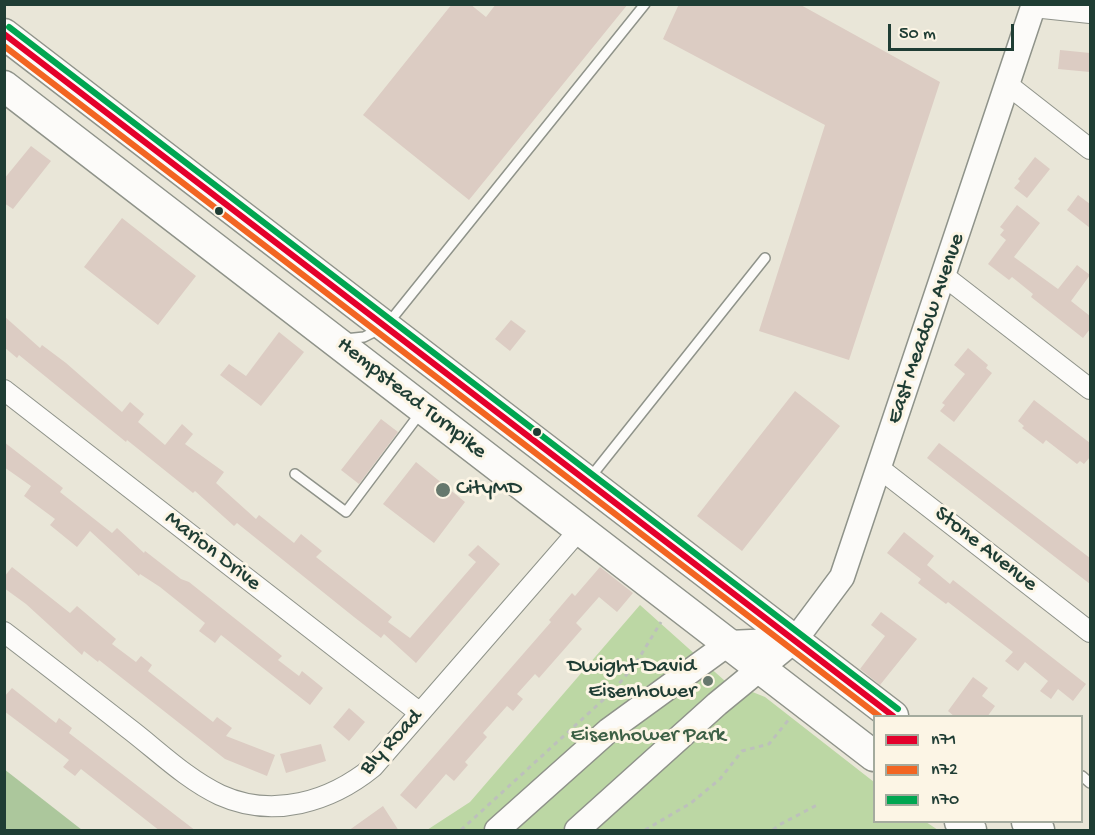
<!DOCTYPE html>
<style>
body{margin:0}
#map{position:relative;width:1095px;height:835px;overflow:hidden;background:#e9e6d8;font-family:"Gochi Hand",sans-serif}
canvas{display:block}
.frame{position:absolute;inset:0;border:6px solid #1f3d34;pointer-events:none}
.legend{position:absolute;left:873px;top:715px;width:210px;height:108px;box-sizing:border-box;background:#fcf5e5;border:2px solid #a4ab9e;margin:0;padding:8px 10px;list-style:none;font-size:18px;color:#1f3d34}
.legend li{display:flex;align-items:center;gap:12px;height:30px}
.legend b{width:30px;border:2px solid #a4ab9e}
.scale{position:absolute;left:888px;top:24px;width:126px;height:27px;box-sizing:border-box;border:3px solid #1f3d34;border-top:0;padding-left:8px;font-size:18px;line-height:21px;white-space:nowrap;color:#1f3d34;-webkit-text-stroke:4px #fcf5e5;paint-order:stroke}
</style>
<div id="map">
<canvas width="1095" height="835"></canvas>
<div class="frame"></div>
<ul class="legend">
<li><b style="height:8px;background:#e4002b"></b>n71</li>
<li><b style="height:8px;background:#f26522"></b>n72</li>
<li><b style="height:8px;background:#00a651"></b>n70</li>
</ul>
<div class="scale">50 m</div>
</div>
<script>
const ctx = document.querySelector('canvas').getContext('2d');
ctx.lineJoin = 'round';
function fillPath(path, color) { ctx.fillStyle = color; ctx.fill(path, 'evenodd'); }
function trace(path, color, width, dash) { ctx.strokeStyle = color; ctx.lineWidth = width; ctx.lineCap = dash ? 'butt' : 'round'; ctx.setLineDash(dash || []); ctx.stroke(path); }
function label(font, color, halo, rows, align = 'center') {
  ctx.font = font + ' "Gochi Hand",sans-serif'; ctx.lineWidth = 6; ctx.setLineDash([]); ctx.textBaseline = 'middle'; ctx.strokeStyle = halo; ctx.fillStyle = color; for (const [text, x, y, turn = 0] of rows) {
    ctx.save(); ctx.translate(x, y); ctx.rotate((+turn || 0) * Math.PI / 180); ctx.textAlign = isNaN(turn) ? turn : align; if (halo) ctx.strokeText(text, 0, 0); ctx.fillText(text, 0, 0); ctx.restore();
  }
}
const green = new Path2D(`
 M640,605L725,681L765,697L874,782V822H926L938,830H427L470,802Z`);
const forest = new Path2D(`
 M4,769L82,830H5Z`);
const building = new Path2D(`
 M452,4H470L486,17L496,4H628L469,200L363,115Z
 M679,4H799L940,82L849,360L759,331L825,125L663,39Z
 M1060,50L1090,53V72L1058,69Z
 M31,146L51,161L13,209L4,203V179Z
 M1035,157L1050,169L1027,198L1014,188L1020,181L1018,179Z
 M1078,195L1090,204V228L1067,210Z
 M1017,205L1040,223L1014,257L1058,289L1077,265L1090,275L1071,301L1090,316V329L1083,338L1031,297L1033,294L1012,277L1009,280L988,264L1006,240L1000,235L1004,230L1000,227Z
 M122,218L196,276L158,325L84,267Z
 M4,316L40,348L42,345L66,363L122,412L130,402L144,414L138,422L165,445L182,424L193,434L185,444L224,472L216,483L256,519L259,515L294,543L301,534L322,551L316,557L392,617L388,622L410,638L476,562L468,555L478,545L500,564L416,663L384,634L381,638L354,617L237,523L234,526L195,491L193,493L127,440L126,442L19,355L17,358L4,347Z
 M511,320L526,331L510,351L495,339Z
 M279,332L304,352L261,406L220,375L229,364L246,376Z
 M968,348L988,365L986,368L992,373L954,422L940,411L945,405L942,403L965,374L954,365Z
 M795,391L840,426L742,551L697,516Z
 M1034,400L1090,443V457L1084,464L1080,461L1077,464L1046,440L1043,444L1022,428L1024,426L1018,421Z
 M381,419L398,432L359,484L341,470Z
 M4,442L63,488L60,492L112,533L117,528L144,553L145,551L181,579L189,582L282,656L278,660L299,676L302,671L323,688L310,705L221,635L215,643L199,631L205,623L160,587L140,574L139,576L90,531L77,547L50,525L55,519L24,496L31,486L4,467Z
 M939,443L1090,558V584L927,458Z
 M416,462L465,502L434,543L383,504Z
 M904,532L934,556L927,565L950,584L953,580L1086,684L1073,701L1058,689L1051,699L1040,691L1048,681L1025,662L1018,671L1005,661L1013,652L948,602L946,604L918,583L921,579L887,553Z
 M12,567L70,613L77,606L116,639L112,644L136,662L141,656L152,665L148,671L213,722L217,717L232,728L226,736L275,755L267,776L225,759L99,660L98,662L84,651L82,655L26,604L4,588V577Z
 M600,567L633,593L617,612L599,597L576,623L582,629L539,678L535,674L517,694L523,699L513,711L507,706L483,733L487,737L465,762L468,765L454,781L446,774L416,809L400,795L551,622L549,620L572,593L575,596Z
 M881,612L917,639L880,685L860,669L885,636L871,625Z
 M973,677L988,688L982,696L995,706L987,717H955L948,711Z
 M12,688L56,723L59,718L72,728L69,733L196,831H160L81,769L75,776L63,767L69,760L4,711V697Z
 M349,708L365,722L349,741L333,727Z
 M321,744L326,761L286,773L280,754Z
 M383,806L399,831H348Z`);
const path = new Path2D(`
 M461,830L614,690L636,663L661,622
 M645,830L691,803L720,779L742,751L769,744L790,718
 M773,830L779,825L817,805`);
const service = new Path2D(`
 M345,339L364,337L386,326L645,4
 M295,474L346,512L421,412
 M589,479L765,258
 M1082,776L1090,783`);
const minor = new Path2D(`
 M1033,7L1090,13
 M1008,85L1090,149
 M944,276L1090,389
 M4,390L420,713
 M879,468L1090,632
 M4,632C46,664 87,696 128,728C157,750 186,779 220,795C273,819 330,802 373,767L580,529`);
const tertiary = new Path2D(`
 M497,830L608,731L729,643L795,640
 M577,830L717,704L795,640L842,577L1034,4`);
const primary = new Path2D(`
 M4,34L893,716
 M4,86L874,756
 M960,822L971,830
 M1027,822L1039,830`);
const bus1 = new Path2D(`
 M4,34L893,716`);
const bus2 = new Path2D(`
 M4,46L879,716`);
const bus3 = new Path2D(`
 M9,27L898,709`);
const markers = [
 [219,211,5,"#1f3d34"],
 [537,432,5,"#1f3d34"],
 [443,490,8,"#66786d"],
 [708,681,6,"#66786d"]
];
const streetNames = [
 ["East Meadow Avenue",927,329,-71],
 ["Hempstead Turnpike",411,399,38],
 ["Stone Avenue",985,550,38],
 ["Marion Drive",212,552,38],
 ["Bly Road",392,743,-47]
];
const poiNames = [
 ["CityMD",456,490],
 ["Dwight David",696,668,"right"],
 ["Eisenhower",696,693,"right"]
];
const parkNames = [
 ["Eisenhower Park",648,737]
];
fillPath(green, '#bcd7a4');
fillPath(forest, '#acc79c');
fillPath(building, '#dcccc3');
trace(service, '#8f938a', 12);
trace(minor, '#8f938a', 22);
trace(tertiary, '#8f938a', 27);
trace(primary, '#8f938a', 33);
trace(path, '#bdc0bc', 3, [4.5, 4.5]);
trace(service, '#fcfbf9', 9);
trace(minor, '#fcfbf9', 20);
trace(tertiary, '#fcfbf9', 24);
trace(primary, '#fcfbf9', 30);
trace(bus1, '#e4002b', 6);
trace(bus2, '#f26522', 6);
trace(bus3, '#00a651', 6);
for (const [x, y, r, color] of markers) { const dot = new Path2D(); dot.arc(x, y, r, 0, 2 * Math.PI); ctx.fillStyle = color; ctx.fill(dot); trace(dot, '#fcf5e5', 2); }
label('22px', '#1f3d34', '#fcf5e5', streetNames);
label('22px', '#1f3d34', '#fcf5e5', poiNames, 'left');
label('22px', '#3d6046', '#fcf5e5', parkNames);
</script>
